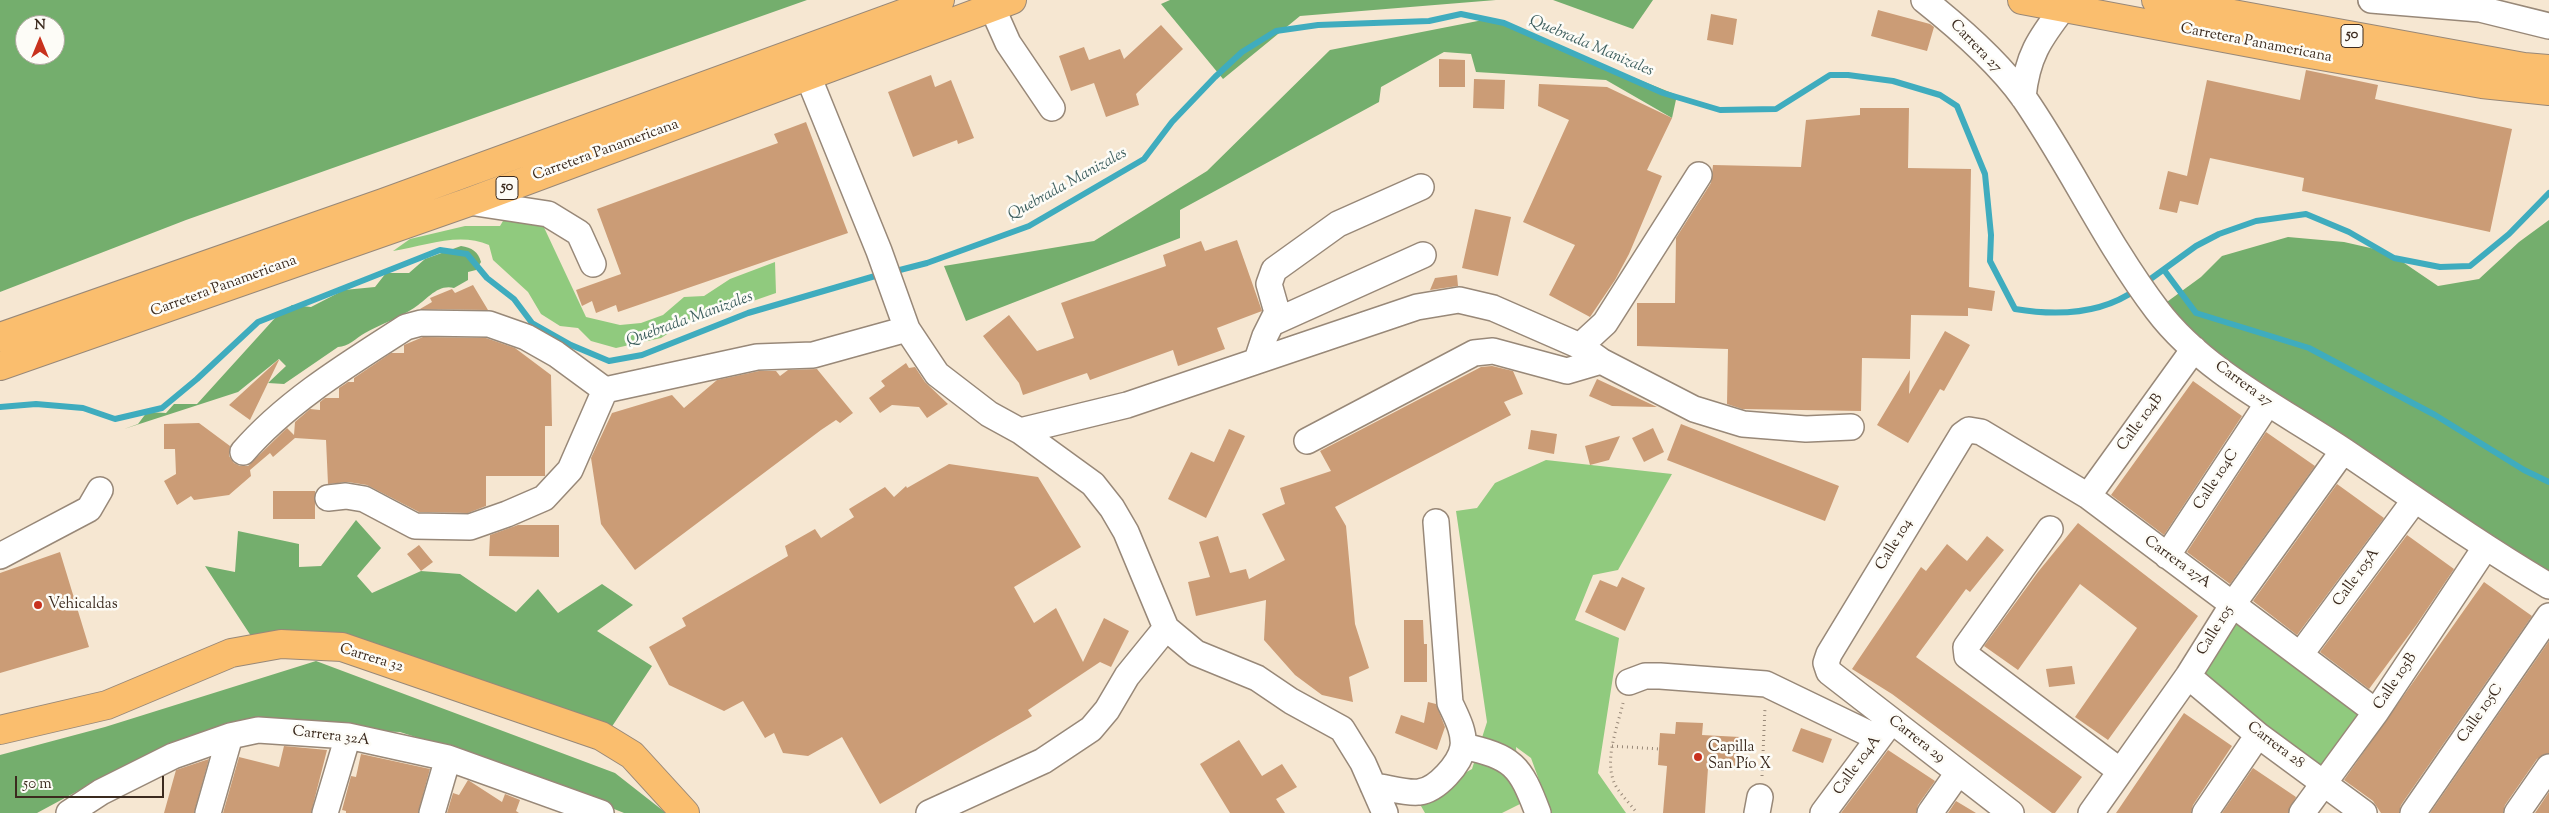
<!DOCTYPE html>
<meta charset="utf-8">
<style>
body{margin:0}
#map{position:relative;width:2549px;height:813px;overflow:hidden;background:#f6e7d2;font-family:"Sorts Mill Goudy",serif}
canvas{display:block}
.north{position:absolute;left:15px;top:15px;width:50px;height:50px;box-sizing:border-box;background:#fdfcf7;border:1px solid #afa8a0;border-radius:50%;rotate:0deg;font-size:14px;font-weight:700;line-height:20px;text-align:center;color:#3b2a1e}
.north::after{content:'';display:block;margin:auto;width:18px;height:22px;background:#c8321e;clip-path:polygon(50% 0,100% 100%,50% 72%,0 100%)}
.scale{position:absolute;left:15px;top:776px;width:149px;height:22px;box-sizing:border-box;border:2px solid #3b2a1e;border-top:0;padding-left:6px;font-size:15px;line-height:18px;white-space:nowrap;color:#3b2a1e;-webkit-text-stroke:4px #fdfcf7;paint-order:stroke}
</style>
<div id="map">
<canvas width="2549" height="813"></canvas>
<div class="north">N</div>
<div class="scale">50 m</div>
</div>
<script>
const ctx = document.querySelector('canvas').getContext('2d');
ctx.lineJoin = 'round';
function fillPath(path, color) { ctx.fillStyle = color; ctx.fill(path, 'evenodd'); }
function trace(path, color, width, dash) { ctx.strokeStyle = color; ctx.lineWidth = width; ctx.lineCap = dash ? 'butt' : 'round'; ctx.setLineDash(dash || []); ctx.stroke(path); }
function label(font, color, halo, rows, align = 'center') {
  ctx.font = font + ' "Sorts Mill Goudy",serif'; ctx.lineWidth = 5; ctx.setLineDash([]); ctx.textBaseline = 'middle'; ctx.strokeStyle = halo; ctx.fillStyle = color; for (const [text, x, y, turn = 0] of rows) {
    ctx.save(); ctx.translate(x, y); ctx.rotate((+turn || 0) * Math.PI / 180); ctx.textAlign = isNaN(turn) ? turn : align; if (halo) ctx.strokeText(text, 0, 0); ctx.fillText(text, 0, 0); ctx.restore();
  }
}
const green = new Path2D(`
 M506,216L541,221L586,317L620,325L641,323L663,315L684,297L704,296L730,279L775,262L776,293L678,327L661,338L616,348L591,341L578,328L560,326L541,314L528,292L493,260L489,245C459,232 425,246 393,251L410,239L465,226H500Z
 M1546,460L1672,474L1618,570L1593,575L1575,620L1619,638L1598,773L1626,813H1551L1531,758L1516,747L1520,804L1502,813H1425L1417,799L1472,769L1487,722L1456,511L1477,508L1495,483Z
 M2233,604L2376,712L2324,782L2188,676Z`);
const forest = new Path2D(`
 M0,0H807L186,220L0,292ZM25,25H55V55H25Z
 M1170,0H1496L1300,16L1223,79L1161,4Z
 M1553,0H1653L1633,29Z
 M1488,19L1677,95L1672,118L1606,80L1476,72L1471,54L1444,52L1381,87L1379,102L1180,210V238L966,321L944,266L1094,241L1207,171L1330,50Z
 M2549,220V577L2489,541L2208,347L2160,307L2201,277L2222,256L2288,237L2344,242L2388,252L2438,286L2479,279L2519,242Z
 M461,246C472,248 478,251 481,262L476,270L468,272V280L454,288C437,284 427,300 414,308C399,318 381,324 365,333C356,338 348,347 338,347L284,384L268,383L286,366L279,359L238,392L124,429L138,424L147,412L166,413L174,404H197L275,318L292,305L311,307L344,290L375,287L386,273H409L425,259Z
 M356,520L381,548L357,576L372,593L421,571L460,574L516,612L538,589L558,613L602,584L633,605L597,631L652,666L611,728L251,636L205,566L235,572L238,531L299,544V567L321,566Z
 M316,661L615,773L666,813H624L518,770L400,732L238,726L87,786L37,813H0V755L105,727Z`);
const stream = new Path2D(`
 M2164,270L2196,313L2309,348L2435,415L2524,470L2549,482
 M892,272L927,263L1029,226L1144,159L1172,122L1215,77L1242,52L1276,31L1318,25L1429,21L1461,14L1504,23L1663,93L1720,110L1776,109L1830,75H1848L1893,81L1940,95L1957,106L1985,174L1991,235L1990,261L2015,309C2057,316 2101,315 2137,289
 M2145,283L2196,246L2219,234L2256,221L2306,214L2349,232L2394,258L2440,267L2470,266L2509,234L2549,193
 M0,407L36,404L83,408L115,419L162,408L197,379L258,322L440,250L467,254L487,278L514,299L532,323L571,345L609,361L642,355L748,313L882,274`);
const building = new Path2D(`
 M1878,10L1930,24L1934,27L1927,51L1871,36Z
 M1711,14L1737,19L1733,45L1707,40Z
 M1161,25L1183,49L1136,94L1139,105L1106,117L1094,83L1071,91L1059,56L1084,47L1089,60L1120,49L1124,59Z
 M1439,59L1465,60V87H1439Z
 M2306,70L2378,85L2375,99L2512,129L2490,232L2302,191L2304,178L2210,158L2198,205L2180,201L2177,213L2159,209L2168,171L2187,176L2207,80L2300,100Z
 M931,75L935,87L951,80L974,138L958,144L957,140L913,157L888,92Z
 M1474,79L1505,80L1504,109L1473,108Z
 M1539,84L1607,87L1672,118L1647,170L1662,176L1629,254L1615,280L1590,317L1549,295L1575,245L1523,222L1569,120L1538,106Z
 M1860,108H1909L1908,168L1971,169L1969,287L1995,291L1992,311L1968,308V316L1911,315L1910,359L1862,358L1861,411L1742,409L1727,404L1728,349L1637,346V303H1675L1676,238L1711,183L1713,165L1801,167L1806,120L1860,115Z
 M806,122L848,233L618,312L616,305L596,313L592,301L582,306L576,290L621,274L597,209L778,143L774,134Z
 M1475,209L1511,217L1498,276L1462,268Z
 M1237,240L1262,311L1217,328L1225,349L1178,366L1173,350L1090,380L1087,373L1023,395L1019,383L983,336L1009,315L1037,351L1074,338L1061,303L1166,266L1163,255L1201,241L1205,251Z
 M1457,275L1458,286L1430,290L1435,278Z
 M473,285L488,310L420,309L432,302L430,298L452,289L455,293Z
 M1945,331L1970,345L1944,391L1940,389L1908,443L1877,425L1910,370L1909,394Z
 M423,337L486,338L515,348L551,375L552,426H545V476H486V506L468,513L419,512L367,485L348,482L328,484L326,440L295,438L273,457L270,453L250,470L251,476L229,495L194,500L191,496L177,505L164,481L176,474L175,449H164V424L199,423L230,446L229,456L234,463L240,466H248L287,428L294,435L295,422L310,409L320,410V402L325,398H339V388L348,382H354V378L391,353H404V345Z
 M278,360H279L250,420L229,405Z
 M906,363L909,368L915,367L925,382L948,404L927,418L919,407L892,405L880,413L869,398L885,386L881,381Z
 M1492,366L1513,371L1523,394L1504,402L1511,415L1335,507L1346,526L1355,624L1369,668L1349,677L1353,702L1322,695L1295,675L1264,640L1266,600L1196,616L1188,582L1210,577L1199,542L1218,536L1230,573L1246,569L1249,579L1285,560L1262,514L1285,504L1280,488L1331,471L1320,451L1481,367Z
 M817,369L853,413L840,423L836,420L821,430L635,570L601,524L591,458L612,413L672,395L684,408L717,380L759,371H776L780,376L788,370Z
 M1597,379L1657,407L1612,406L1589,396Z
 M2193,381L2242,416L2164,535L2111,495Z
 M1681,424L1839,486L1825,521L1667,460Z
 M1653,428L1664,452L1644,462L1632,438Z
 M1229,429L1245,436L1206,518L1168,499L1191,452L1214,462Z
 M1531,430L1557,434L1554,454L1528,449Z
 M2266,432L2315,466L2230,584L2187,552Z
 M1620,436L1609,460L1590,465L1585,446Z
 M949,464L1038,477L1081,547L1014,587L1034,623L1056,608L1083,662L1104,618L1129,631L1111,667L1100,662L1028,710L1032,716L880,804L842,737L808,756L783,753L774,733L765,738L743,701L724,711L669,685L649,647L686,626L682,618L788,556L785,546L815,529L821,538L854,517L849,509L885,487L894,497L906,486L907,488Z
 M2337,484L2384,518L2297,635L2253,601Z
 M273,491H315V519H273Z
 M2078,523L2198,616L2108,740L2075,717L2137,628L2097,597L2080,584L2018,670L1984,646L2038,572Z
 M518,525H559V557L489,556L490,535Z
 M2407,535L2454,569L2417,624L2369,689L2320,652Z
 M1987,536L2004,550L1970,592L1966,589L1916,657L2082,777L2055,813H2052L1892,694L1852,669L1921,567L1926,571L1947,544L1967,561Z
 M419,545L433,562L421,571L407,554Z
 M60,552L89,647L0,673V573Z
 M1622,577L1645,588L1625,631L1585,612L1600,580L1617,587Z
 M2484,582L2532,616L2401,805L2399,813H2381L2373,801L2344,780Z
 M1404,620H1423L1424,644H1427V682H1404Z
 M2549,641V753L2537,759L2505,805L2503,813H2430Z
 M2072,666L2075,684L2049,687L2046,669Z
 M1428,702L1436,704L1445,727L1437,750L1395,733L1401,715L1424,723Z
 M2184,713L2232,746L2193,805L2191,813H2116Z
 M1676,722L1703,723L1702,735L1740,737L1738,770L1708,768L1705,813H1663L1667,766L1658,765L1660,733L1675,734Z
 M1801,728L1832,739L1823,763L1792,751Z
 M1239,740L1262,776L1282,764L1297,787L1276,799L1285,813H1230L1200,764Z
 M284,746L327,750L311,813H223L239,757L279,767Z
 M1888,750L1935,781L1918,805L1916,813H1841Z
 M361,754L430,769L418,813H346V811L342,810L351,776L356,777Z
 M209,759L194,813H164L176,770Z
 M2253,768L2296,797L2288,813H2222Z
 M468,780L502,802L505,794L520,800L516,811L519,813H447L453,793L459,795Z
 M2549,792V813H2535Z
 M1956,801L1976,813H1948Z`);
const path = new Path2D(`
 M1623,703C1617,729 1602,764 1617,788C1623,797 1631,805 1637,813
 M1612,746L1659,749
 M1762,776L1765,708`);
const minor = new Path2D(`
 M1924,0C1958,27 1999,63 2024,98C2071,166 2106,243 2157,310C2203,371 2281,409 2344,451C2412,497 2478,544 2549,586
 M2371,0L2480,9L2549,26
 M992,7L1008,43L1052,108
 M808,76L879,251L907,329L937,374L989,414L1020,431L1093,484L1112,508L1126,532L1166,628L1196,653L1257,678L1291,701L1342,729L1363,763L1385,813
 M2023,97C2027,57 2039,39 2064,7
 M469,202L548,214L579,233L593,264
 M1272,323L1423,255
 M1580,346L1605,323L1699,175
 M1257,360L1265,336L1277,312L1269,284L1274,270L1338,224L1421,187
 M1020,431L1127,405L1417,307L1459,300L1493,308L1580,346L1601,361L1694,409L1743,424L1806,429L1851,427
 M1307,441L1474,353L1493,351L1567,371L1601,361
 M243,452C287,401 350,363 406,327L421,323L489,324L526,337L556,354L605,390L757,357L813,355L907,329
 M2088,496L2194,349
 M328,498L346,496L364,499L415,526L470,527L507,514L544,498L570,470L605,390
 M2050,529L1966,647L1967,656L2120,771
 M0,556L89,509L100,490
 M2167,556L2268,403
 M2300,655L2414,501
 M2188,676L2258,735L2364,813
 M1629,682L1645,676H1660L1766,684L1878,738
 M1463,746C1513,757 1520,765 1538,813
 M1373,786C1385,787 1408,794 1419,792C1437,790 1460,764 1463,747C1465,732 1456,716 1450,703L1436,522
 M69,813L101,792L173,756L230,736L258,730L348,736L448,758L601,813
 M208,813L230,736
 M325,813L348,736
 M432,813L448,758
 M929,813L1043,761L1091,729L1107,710L1127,676L1166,628
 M1757,813L1760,797
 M1823,813L1887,727
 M1930,813L1958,773
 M2011,813L1829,672L1826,663L1829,654L1962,435L1969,430L1981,432L2088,496L2376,712
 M2091,813L2188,676L2233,604L2343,451
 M2205,813L2258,735
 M2302,813L2376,712L2485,548
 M2413,813L2549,616
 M2517,813L2549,767`);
const major = new Path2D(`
 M0,730L107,705L231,653L281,644L342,647L601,736L632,755L685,813`);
const highway = new Path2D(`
 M2022,0L2293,51L2482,84L2549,91
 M2156,0L2524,67L2549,69
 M0,337L383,203L940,0
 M0,366L469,202L1012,0`);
const markers = [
 [38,605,5,"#c8321e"],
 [1698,757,5,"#c8321e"]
];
const shields = [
 [2352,36,22],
 [507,188,22]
];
const shieldNames = [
 ["50",2352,36],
 ["50",507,188]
];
const streetNames = [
 ["Carretera Panamericana",2256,44,11],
 ["Carrera 27",1975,47,46],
 ["Carretera Panamericana",606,151,-20],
 ["Carretera Panamericana",224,287,-20],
 ["Carrera 27",2243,385,36],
 ["Calle 104B",2141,423,-54],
 ["Calle 104C",2217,480,-57],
 ["Calle 104",1895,545,-59],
 ["Carrera 27A",2177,563,36],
 ["Calle 105A",2357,578,-54],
 ["Calle 105",2216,631,-58],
 ["Carrera 32",371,659,17],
 ["Calle 105B",2396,682,-56],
 ["Calle 105C",2481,714,-55],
 ["Carrera 32A",331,737,7],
 ["Carrera 29",1916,740,38],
 ["Carrera 28",2275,746,37],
 ["Calle 104A",1858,766,-54]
];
const poiNames = [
 ["Vehicaldas",48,605],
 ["Capilla",1708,748],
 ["San Pío X",1708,765]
];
const waterNames = [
 ["Quebrada Manizales",1591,47,23],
 ["Quebrada Manizales",1068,185,-29],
 ["Quebrada Manizales",690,320,-20]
];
fillPath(green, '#90ca7e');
fillPath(forest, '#74ae6d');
trace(stream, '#3facbe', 6);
fillPath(building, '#cb9c76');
trace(minor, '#988878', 28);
trace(major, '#988878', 30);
trace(highway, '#988878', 30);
trace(path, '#988878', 3, [1, 4]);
trace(minor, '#fff', 25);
trace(major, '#fabe6e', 28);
trace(highway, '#fabe6e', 28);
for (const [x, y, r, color] of markers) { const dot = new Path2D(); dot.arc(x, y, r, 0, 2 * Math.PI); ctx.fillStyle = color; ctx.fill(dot); trace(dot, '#fdfcf7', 2); }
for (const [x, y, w] of shields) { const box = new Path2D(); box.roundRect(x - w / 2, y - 11.5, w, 23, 4); ctx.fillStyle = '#fdfcf7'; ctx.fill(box); trace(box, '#3b2a1e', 1); }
label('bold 14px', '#3b2a1e', null, shieldNames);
label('15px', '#3b2a1e', '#fdfcf7', streetNames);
label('15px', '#3b2a1e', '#fdfcf7', poiNames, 'left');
label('italic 16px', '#3d5e5e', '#fdfcf7', waterNames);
</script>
